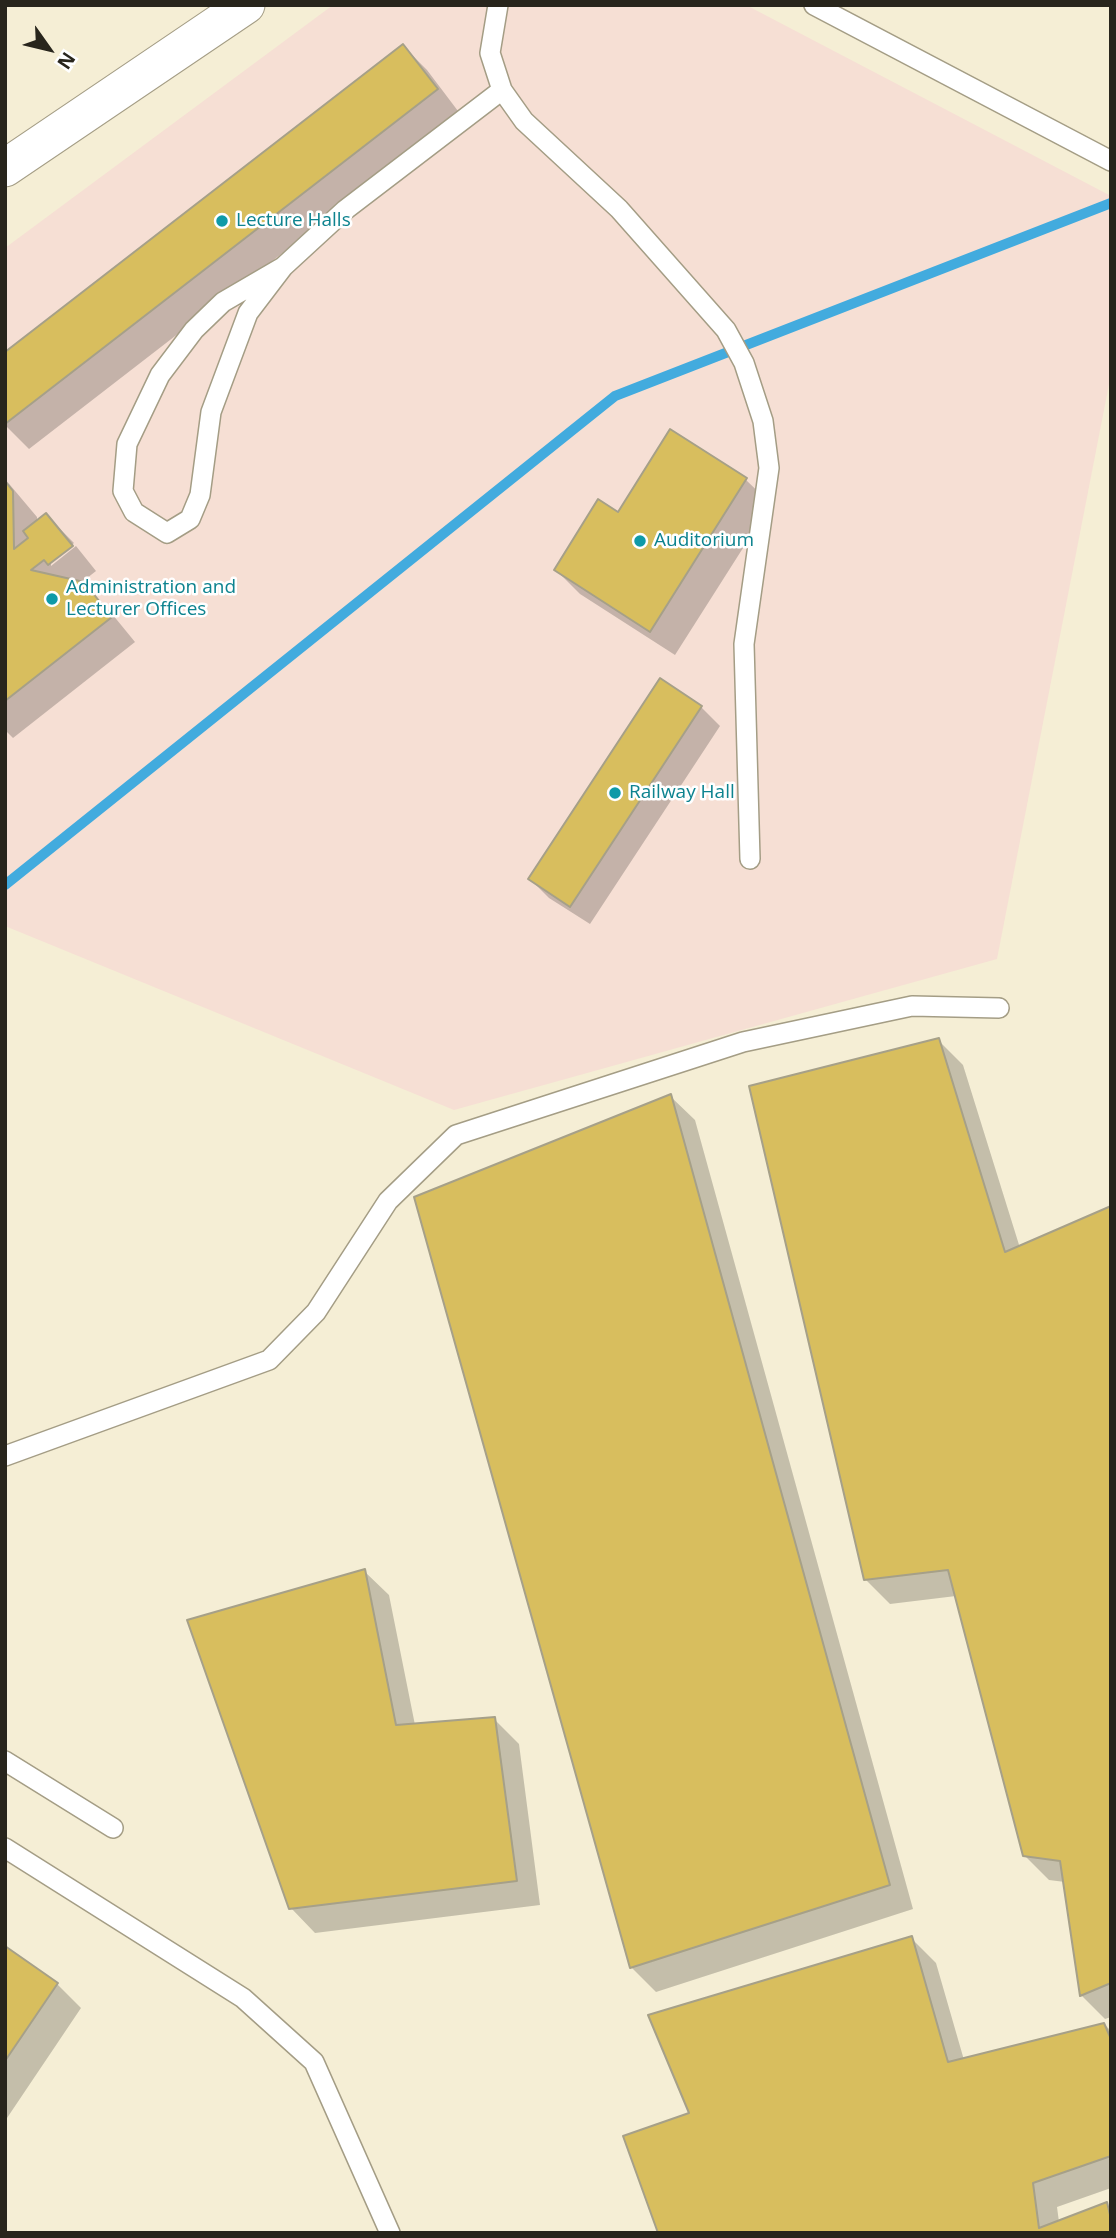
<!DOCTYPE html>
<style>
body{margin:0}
#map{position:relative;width:1116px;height:2238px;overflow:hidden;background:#f5eed5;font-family:"Open Sans",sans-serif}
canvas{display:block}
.frame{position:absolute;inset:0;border:7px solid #28251c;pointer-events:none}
.north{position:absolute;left:14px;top:14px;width:70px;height:70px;-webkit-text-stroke:5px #fff;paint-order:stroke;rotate:124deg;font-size:19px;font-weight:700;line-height:28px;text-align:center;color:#28251c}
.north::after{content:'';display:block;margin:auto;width:24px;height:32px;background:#28251c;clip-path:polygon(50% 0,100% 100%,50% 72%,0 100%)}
</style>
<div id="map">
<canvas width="1116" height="2238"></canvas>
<div class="frame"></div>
<div class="north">N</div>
</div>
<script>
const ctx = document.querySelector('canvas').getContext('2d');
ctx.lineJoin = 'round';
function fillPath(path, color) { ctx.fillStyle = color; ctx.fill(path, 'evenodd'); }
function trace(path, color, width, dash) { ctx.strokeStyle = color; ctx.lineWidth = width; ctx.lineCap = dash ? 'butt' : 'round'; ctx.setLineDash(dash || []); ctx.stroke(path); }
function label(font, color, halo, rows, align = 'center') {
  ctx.font = font + ' "Open Sans",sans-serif'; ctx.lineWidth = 5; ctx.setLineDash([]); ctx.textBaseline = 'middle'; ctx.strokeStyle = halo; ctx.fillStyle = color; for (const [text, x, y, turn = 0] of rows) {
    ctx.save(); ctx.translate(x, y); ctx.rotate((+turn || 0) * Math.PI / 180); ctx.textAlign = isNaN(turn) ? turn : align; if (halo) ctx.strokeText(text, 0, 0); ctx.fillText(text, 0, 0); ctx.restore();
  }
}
const education = new Path2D(`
 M333,5H746L1111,196V374L997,959L454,1110L5,926V248Z`);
const shadow = new Path2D(`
 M403,46L427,70L461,115L29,449L5,425V354Z
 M671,432L746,480L771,504L675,655L580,594L556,570L618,514Z
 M5,479L37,517V522L46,515L74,543L51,561V566L76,546L96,571L82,582L108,609L135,642L13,738L5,730Z
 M660,681L701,707L720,726L590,924L549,898L530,879Z
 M938,1040L963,1065L1020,1248L1111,1208V2017L1105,2019L1081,1995L1065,1882L1049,1880L1024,1855L956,1596L890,1604L866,1580Z
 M670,1096L695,1120L913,1909L656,1992L631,1967Z
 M364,1571L389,1595L415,1725L494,1719L519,1744L540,1905L315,1933L291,1908Z
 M911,1938L936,1963L964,2060L1104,2024L1111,2031V2188L1057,2207L1059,2222L1106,2204L1111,2209V2233H660L692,2114Z
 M5,1948L57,1984L81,2008L5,2121Z`);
const stream = new Path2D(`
 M5,885L615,396L1111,203`);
const building = new Path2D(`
 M403,44L438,89L5,424V352Z
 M670,429L747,478L650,632L554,570L598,499L618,512Z
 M5,481L13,491L14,549L28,538L23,531L46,513L73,546L48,565L44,560L31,570L84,582L112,617L5,701Z
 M660,678L702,706L570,907L528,879Z
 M939,1038L1005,1252L1111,1206V1983L1080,1996L1060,1861L1023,1856L948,1570L864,1580L749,1086Z
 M671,1094L890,1885L630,1968L414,1197Z
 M365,1569L396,1725L495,1717L517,1881L289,1909L187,1620Z
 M912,1936L948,2062L1104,2023L1111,2039V2156L1033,2183L1039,2228L1107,2202L1111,2219V2233H658L623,2136L689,2113L648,2015Z
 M5,1946L58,1983L5,2061Z`);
const service = new Path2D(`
 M498,5L490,53L502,90L524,121L619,209L726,330L744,363L763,421L769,468L744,644L750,859
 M814,5L1111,161
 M283,267L223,302L194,330L160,375L127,444L123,491L134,512L167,533L190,519L200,495L211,412L248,313L283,267L345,210L502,90
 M5,1456L269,1360L316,1312L388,1201L456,1135L743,1042L912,1006L999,1008
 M5,1761L113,1828
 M5,1848L243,1998L314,2062L390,2233`);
const minor = new Path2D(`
 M5,168L246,5`);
const markers = [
 [222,221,7,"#0f9aa8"],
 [640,541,7,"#0f9aa8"],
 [52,599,7,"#0f9aa8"],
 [615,793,7,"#0f9aa8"]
];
const cultureNames = [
 ["Lecture Halls",236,221],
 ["Auditorium",654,541],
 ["Administration and",66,588],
 ["Lecturer Offices",66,610],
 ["Railway Hall",629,793]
];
fillPath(education, '#f6dfd4');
fillPath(shadow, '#0003');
trace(stream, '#42abde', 10);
fillPath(building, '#d8be5e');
trace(building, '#a6a088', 2);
trace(service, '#a49d85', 22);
trace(minor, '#a49d85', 39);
trace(service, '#fff', 19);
trace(minor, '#fff', 37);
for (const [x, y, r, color] of markers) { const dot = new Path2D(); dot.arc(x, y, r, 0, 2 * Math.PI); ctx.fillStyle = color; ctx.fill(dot); trace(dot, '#fff', 2.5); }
label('19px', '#0d838f', '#fff', cultureNames, 'left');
</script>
